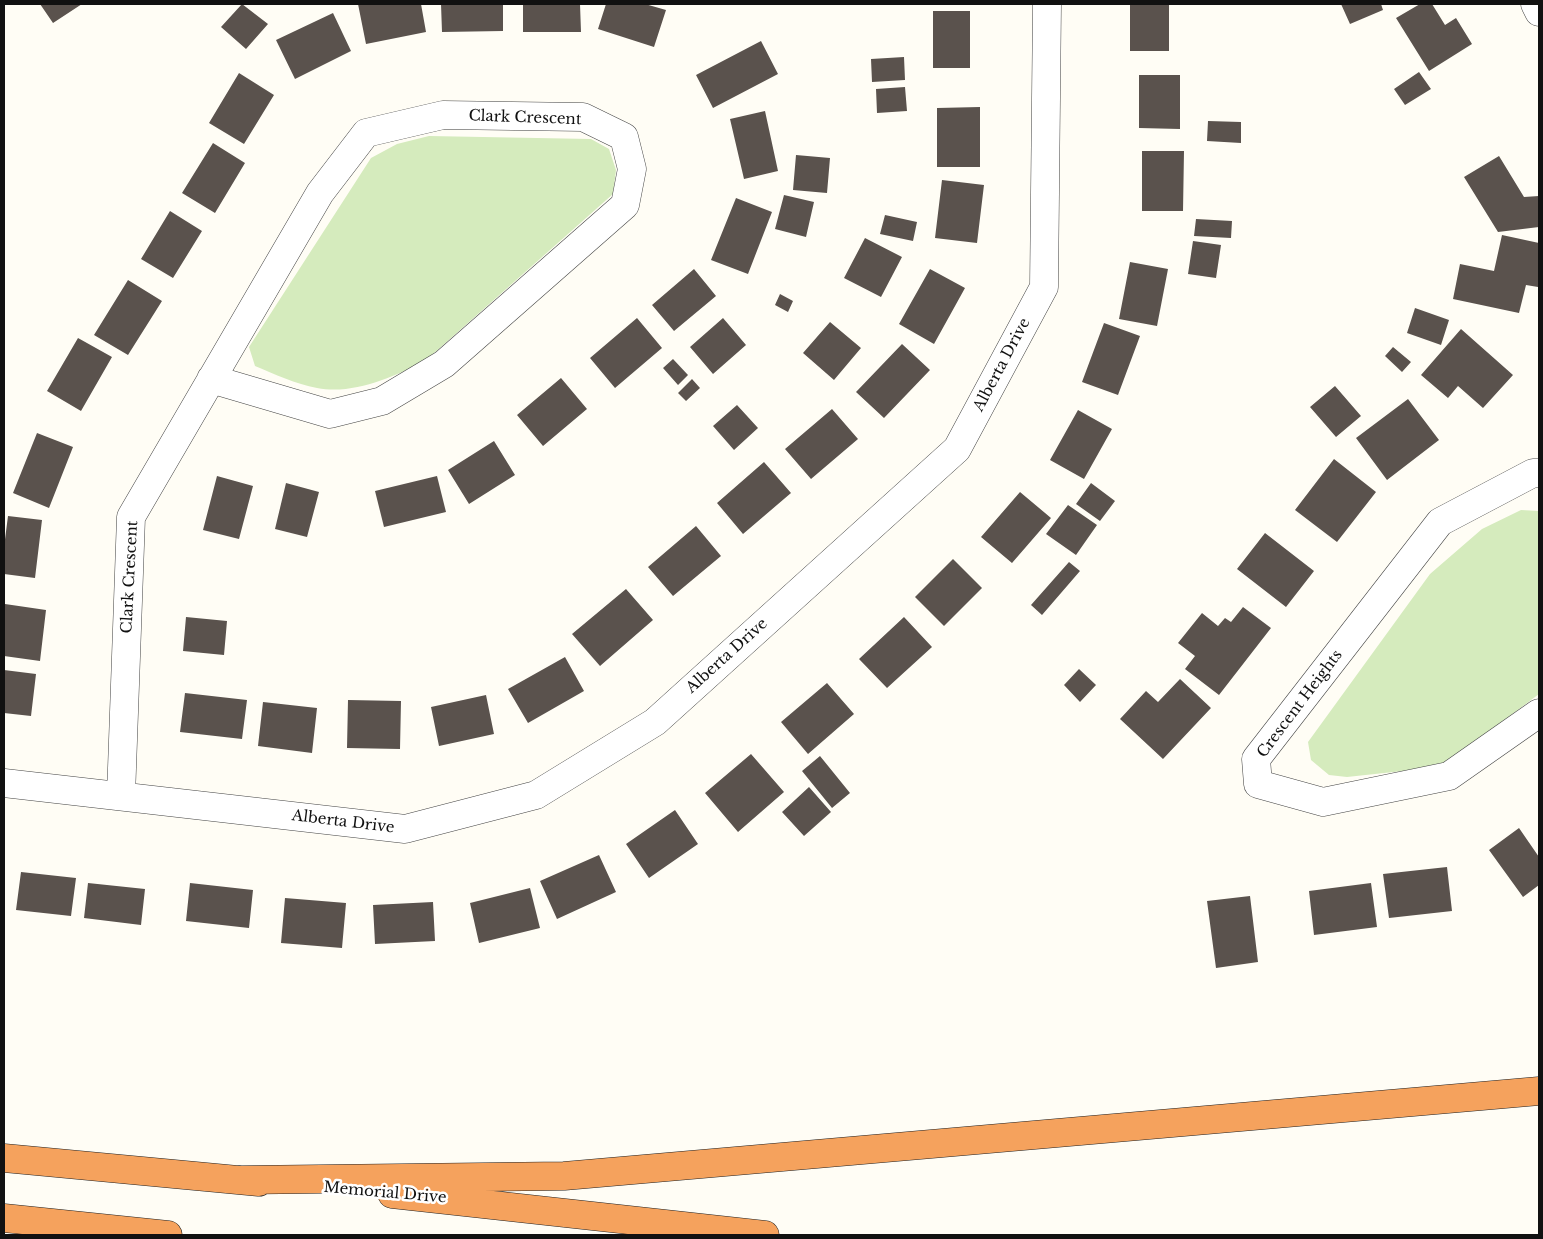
<!DOCTYPE html>
<style>
body{margin:0}
#map{position:relative;width:1543px;height:1239px;overflow:hidden;background:#fffdf5;font-family:"Libre Baskerville",serif}
canvas{display:block}
.frame{position:absolute;inset:0;border:5px solid #111;pointer-events:none}
</style>
<div id="map">
<canvas width="1543" height="1239"></canvas>
<div class="frame"></div>
</div>
<script>
const ctx = document.querySelector('canvas').getContext('2d');
ctx.lineJoin = 'round';
function fillPath(path, color) { ctx.fillStyle = color; ctx.fill(path, 'evenodd'); }
function trace(path, color, width, dash) { ctx.strokeStyle = color; ctx.lineWidth = width; ctx.lineCap = dash ? 'butt' : 'round'; ctx.setLineDash(dash || []); ctx.stroke(path); }
function label(font, color, halo, rows, align = 'center') {
  ctx.font = font + ' "Libre Baskerville",serif'; ctx.lineWidth = 5; ctx.setLineDash([]); ctx.textBaseline = 'middle'; ctx.strokeStyle = halo; ctx.fillStyle = color; for (const [text, x, y, turn = 0] of rows) {
    ctx.save(); ctx.translate(x, y); ctx.rotate((+turn || 0) * Math.PI / 180); ctx.textAlign = isNaN(turn) ? turn : align; if (halo) ctx.strokeText(text, 0, 0); ctx.fillText(text, 0, 0); ctx.restore();
  }
}
const green = new Path2D(`
 M429,136L591,139L609,149L616,170L613,194L424,362C392,377 354,395 317,388C296,384 274,374 255,366L249,347L371,158L397,144Z
 M1521,510L1539,511V694L1450,761L1412,770L1347,777L1329,775L1311,760L1308,742L1430,574L1482,529Z`);
const building = new Path2D(`
 M40,4H82L53,23Z
 M242,4L268,24L246,49L221,27Z
 M358,4H421L426,32L366,44Z
 M441,4H503V31L442,32Z
 M523,4H580L581,32H523Z
 M606,4H645L666,10L654,47L598,29Z
 M1130,4H1169V51H1130Z
 M1341,4H1381L1383,10L1350,24Z
 M1420,4H1432L1445,25L1456,18L1472,44L1429,71L1396,18Z
 M933,11H970V68H933Z
 M333,13L351,51L295,79L276,40Z
 M761,41L778,74L713,108L696,75Z
 M904,57L905,80L872,82L871,59Z
 M1419,72L1431,89L1405,105L1394,89Z
 M239,73L274,95L244,144L209,123Z
 M1139,75H1180V129L1139,128Z
 M905,87L907,111L877,113L876,89Z
 M980,107V167H937V108Z
 M765,111L778,171L744,179L730,119Z
 M1208,121L1241,122V143L1207,141Z
 M213,143L245,163L215,213L182,193Z
 M1142,151H1184L1183,211H1142Z
 M796,155L830,158L827,193L793,190Z
 M1499,156L1524,197L1539,196V227L1498,232L1464,177Z
 M942,180L984,185L977,243L935,238Z
 M784,195L814,202L806,237L775,229Z
 M736,198L772,212L748,274L711,260Z
 M170,211L202,231L173,278L141,259Z
 M885,215L917,222L913,241L880,234Z
 M1196,219L1232,221L1231,238L1194,236Z
 M1502,235L1539,243L1538,287L1526,285L1519,313L1453,299L1460,264L1494,271Z
 M865,238L902,257L881,297L844,278Z
 M1193,241L1221,245L1216,278L1188,274Z
 M1130,262L1168,269L1157,326L1119,319Z
 M694,269L716,296L674,331L652,305Z
 M930,269L965,288L934,344L899,324Z
 M128,280L162,301L128,355L94,335Z
 M780,294L793,301L788,312L775,305Z
 M1415,308L1449,320L1441,345L1407,333Z
 M637,318L662,348L615,388L590,358Z
 M723,318L746,345L713,374L690,347Z
 M830,322L861,348L834,380L803,353Z
 M1104,323L1140,336L1118,395L1082,382Z
 M1461,329L1513,375L1483,408L1458,386L1448,398L1421,375Z
 M78,338L112,357L81,411L47,391Z
 M902,344L930,370L884,418L856,392Z
 M1393,347L1411,362L1402,372L1385,356Z
 M673,359L688,375L678,385L663,368Z
 M561,378L587,409L543,446L517,415Z
 M692,379L700,388L686,401L678,393Z
 M1335,386L1361,416L1336,437L1310,407Z
 M1408,399L1439,440L1387,480L1356,438Z
 M737,405L758,428L734,450L713,426Z
 M832,409L858,439L811,479L785,449Z
 M1078,410L1112,429L1084,479L1050,460Z
 M37,433L73,447L49,508L13,493Z
 M494,441L515,475L469,504L448,470Z
 M1334,459L1376,492L1337,542L1295,510Z
 M764,462L791,493L743,534L717,503Z
 M217,476L253,486L239,539L203,530Z
 M437,476L446,512L384,527L375,491Z
 M286,483L319,492L307,537L275,529Z
 M1091,483L1115,501L1100,521L1076,504Z
 M1020,492L1051,518L1012,563L981,537Z
 M1068,505L1097,525L1076,555L1046,534Z
 M8,516L42,520L35,578L4,574V547Z
 M696,526L721,556L673,596L648,567Z
 M1265,533L1314,571L1286,607L1237,569Z
 M953,559L982,588L944,626L915,597Z
 M1069,562L1080,571L1042,615L1031,605Z
 M626,589L653,620L600,666L572,634Z
 M5,604L46,610L40,661L4,656Z
 M1243,607L1271,628L1219,695L1185,669L1195,656L1178,643L1202,613L1218,626L1225,618L1231,622Z
 M186,617L227,621L224,655L183,651Z
 M904,617L932,647L887,688L859,659Z
 M565,657L584,691L528,723L508,689Z
 M1079,669L1096,685L1080,702L1064,685Z
 M4,670L36,674L31,716L4,713Z
 M1180,679L1211,708L1163,759L1120,719L1146,691L1158,702Z
 M827,683L854,714L808,754L781,722Z
 M185,693L247,700L242,739L180,732Z
 M486,695L494,734L439,746L431,707Z
 M348,700L401,701L400,749L347,748Z
 M263,702L317,708L312,753L258,746Z
 M751,754L784,792L738,832L705,793Z
 M820,756L850,793L832,808L802,771Z
 M809,787L831,812L804,836L782,812Z
 M675,810L698,844L649,878L626,844Z
 M1519,828L1539,857V885L1523,897L1489,850Z
 M599,855L616,892L557,919L540,881Z
 M1447,867L1452,911L1389,918L1383,874Z
 M21,872L76,878L71,916L16,910Z
 M88,883L145,889L141,925L84,918Z
 M190,883L253,890L249,928L186,921Z
 M1371,883L1377,927L1314,935L1309,891Z
 M530,888L540,928L479,943L470,903Z
 M1250,896L1258,962L1216,968L1207,901Z
 M285,898L346,903L342,948L281,943Z
 M433,902L435,941L375,944L373,905Z`);
const minor = new Path2D(`
 M1535,4L1539,12
 M1539,473H1533L1440,522L1256,759L1258,784L1323,802L1449,776L1539,713
 M4,783L405,829L536,795L655,722L957,449L1044,287L1047,4
 M121,796L131,517L320,193L366,133L443,115L583,117L624,137L632,169L625,205L444,364L382,401L330,414L211,379`);
const motorway = new Path2D(`
 M4,1158L259,1182
 M240,1180L564,1176L1539,1091
 M392,1194L765,1235
 M4,1218L168,1235`);
const streetNames = [
 ["Clark Crescent",525,118,2],
 ["Alberta Drive",1002,365,-62],
 ["Clark Crescent",130,577,-87],
 ["Alberta Drive",727,656,-42],
 ["Crescent Heights",1300,704,-53],
 ["Alberta Drive",343,822,7],
 ["Memorial Drive",385,1193,5]
];
fillPath(green, '#d5ebbd');
fillPath(building, '#5a524d');
trace(minor, '#444', 29);
trace(motorway, '#222', 29);
trace(minor, '#fff', 28);
trace(motorway, '#f5a25d', 28);
label('15px', '#111', '#fff', streetNames);
</script>
